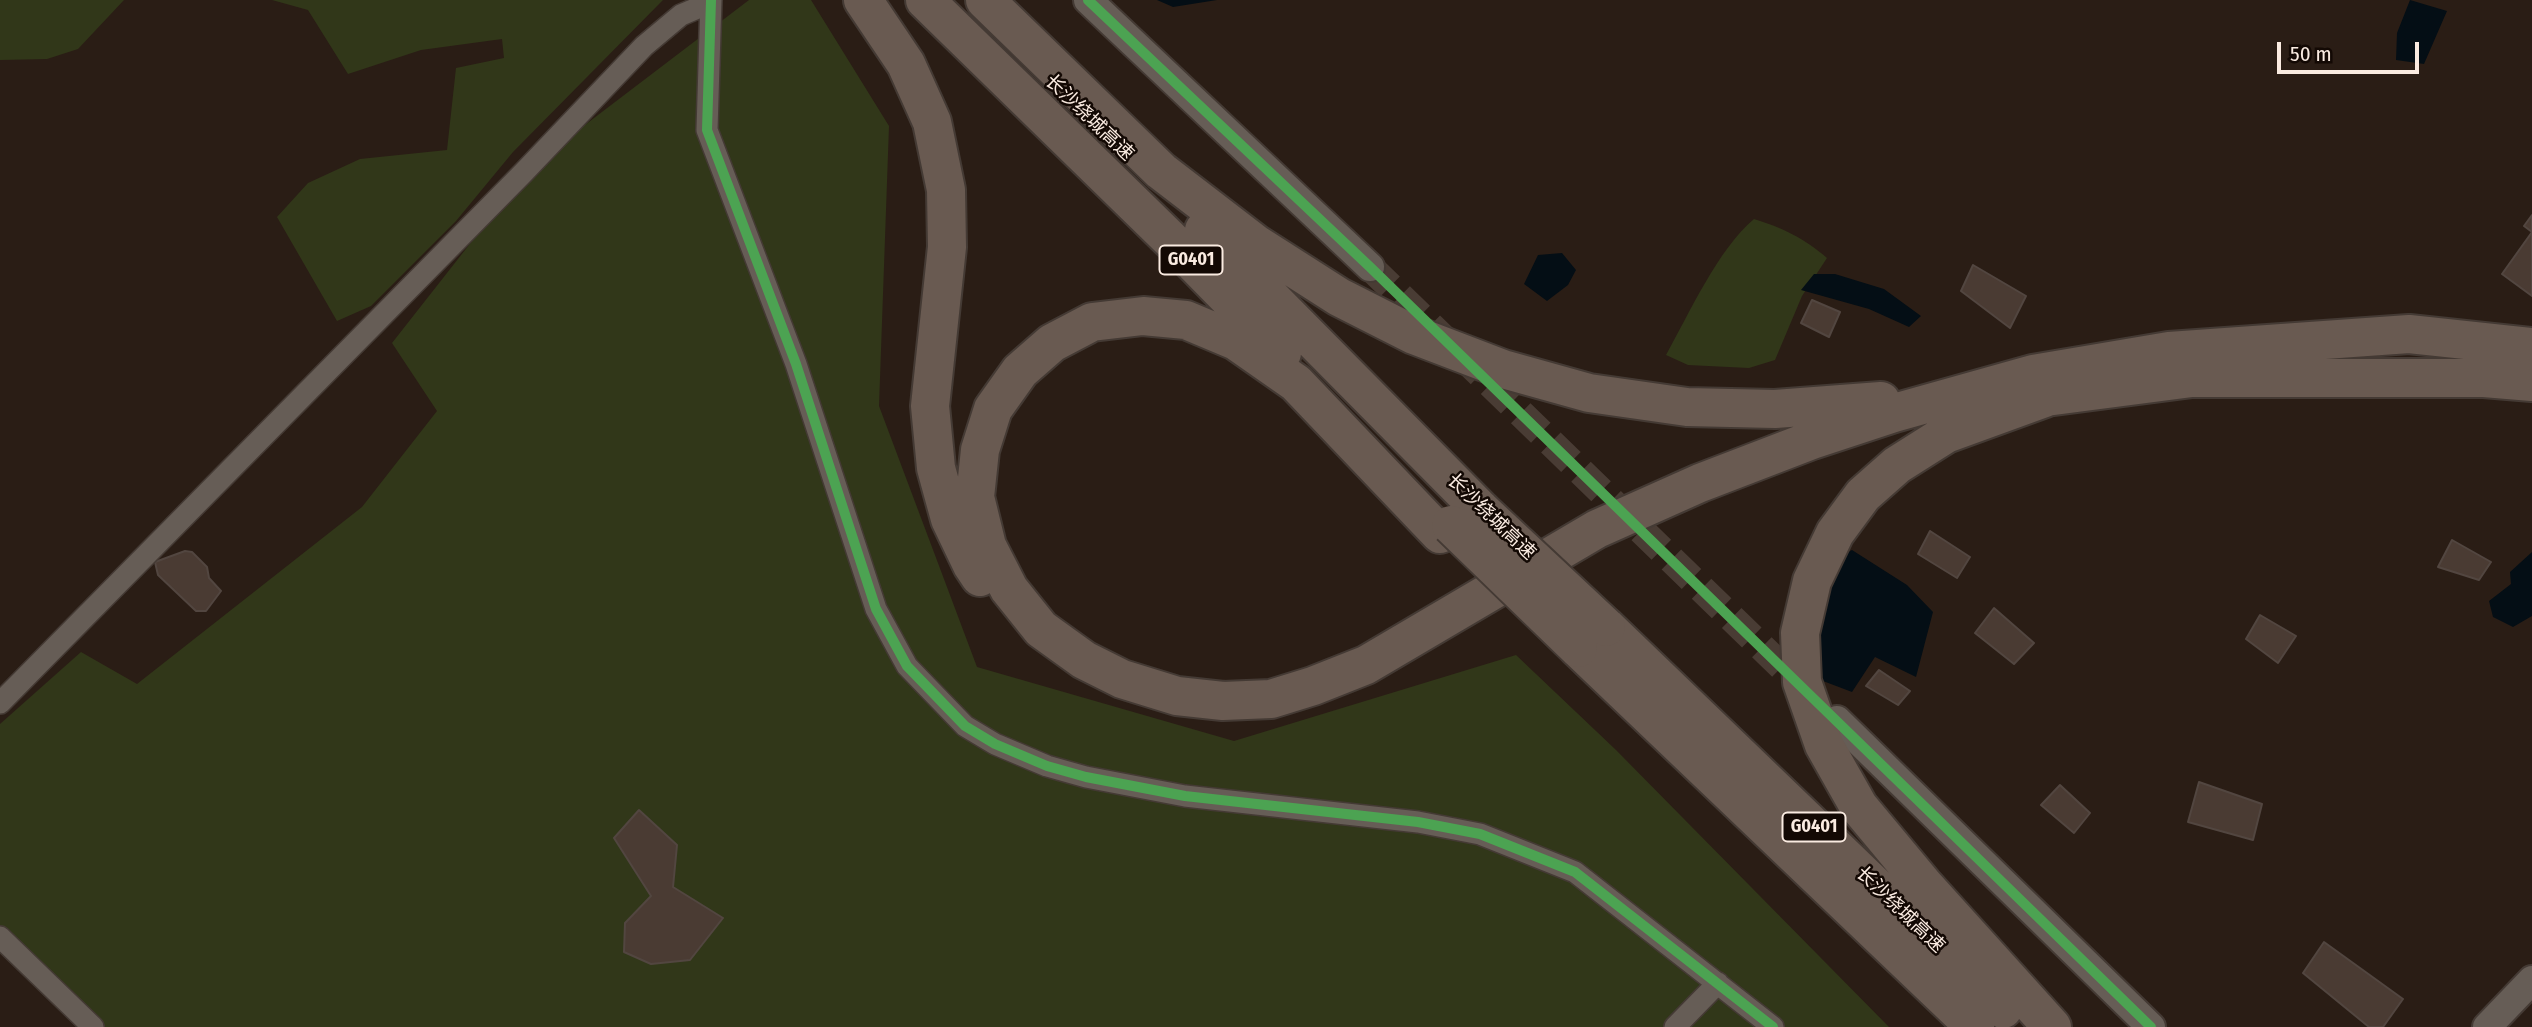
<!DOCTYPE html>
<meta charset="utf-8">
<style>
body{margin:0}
#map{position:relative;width:2532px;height:1027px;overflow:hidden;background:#2a1d15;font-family:"Fira Sans Condensed",sans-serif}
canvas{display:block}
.scale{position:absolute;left:2277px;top:42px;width:142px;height:32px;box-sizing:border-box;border:4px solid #faebe1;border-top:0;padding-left:9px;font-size:21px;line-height:24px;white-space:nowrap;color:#faebe1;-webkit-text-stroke:5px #130904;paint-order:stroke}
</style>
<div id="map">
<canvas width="2532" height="1027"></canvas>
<div class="scale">50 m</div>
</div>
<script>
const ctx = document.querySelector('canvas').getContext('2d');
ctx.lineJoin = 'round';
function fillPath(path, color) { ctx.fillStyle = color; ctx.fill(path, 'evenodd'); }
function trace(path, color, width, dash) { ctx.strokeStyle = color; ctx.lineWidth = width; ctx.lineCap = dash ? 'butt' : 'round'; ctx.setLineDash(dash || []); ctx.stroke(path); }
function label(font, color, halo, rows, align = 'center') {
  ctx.font = font + ' "Fira Sans Condensed","Noto Sans SC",sans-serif'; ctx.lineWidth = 5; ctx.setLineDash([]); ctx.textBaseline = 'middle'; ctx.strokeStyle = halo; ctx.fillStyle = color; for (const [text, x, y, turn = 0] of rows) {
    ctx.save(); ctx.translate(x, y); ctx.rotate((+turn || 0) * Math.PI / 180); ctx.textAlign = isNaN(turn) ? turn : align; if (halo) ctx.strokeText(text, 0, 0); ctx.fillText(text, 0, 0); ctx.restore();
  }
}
const green = new Path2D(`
 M0,0H124L78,49L47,59L0,60Z
 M272,0H663L513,152L456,221L371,306L337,321L277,217L308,183L360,159L447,150L456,68L504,58L502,39L421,50L348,74L308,10Z
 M749,0H811L889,126L879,406L977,667L1234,741L1516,655L1616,750L1889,1027H101L0,927V724L81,652L137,684L362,507L437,411L392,343L531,166Z
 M1754,219C1783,228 1804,238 1827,258L1802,296L1775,360L1749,368L1688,365L1666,355C1689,314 1718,249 1754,219Z`);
const water = new Path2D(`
 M1157,0H1217L1173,7Z
 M2410,0L2447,11L2424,64L2396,60L2397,33Z
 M1562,253L1576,270L1568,285L1547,301L1524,284L1538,255Z
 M1814,274H1835L1884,289L1921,316L1909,327L1869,309L1801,290Z
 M1852,550L1907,585L1933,612L1916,677L1875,657L1852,692L1823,681L1815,646L1838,557Z
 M2532,552V616L2513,627L2493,617L2489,601L2511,584L2510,572Z`);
const building = new Path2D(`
 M2532,215V232L2524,226Z
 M2532,232V296L2502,274Z
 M1973,265L2026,296L2010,328L1961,291Z
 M1812,300L1840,312L1829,337L1801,323Z
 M1930,531L1970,557L1957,578L1918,554Z
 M2452,540L2491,562L2479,580L2438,567Z
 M185,551L192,552L207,567L209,578L221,591L206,611H196L158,575L155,562Z
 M1994,608L2034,643L2014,664L1975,633Z
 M2260,615L2296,636L2278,663L2246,639Z
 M1879,670L1910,691L1898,705L1866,686Z
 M2199,782L2262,804L2253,840L2188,822Z
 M2060,785L2090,813L2074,833L2041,805Z
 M639,810L677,845L673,887L723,918L690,960L651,964L624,952L625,923L651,896L614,838Z
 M2324,942L2403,999L2383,1027H2369L2303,973Z`);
const tertiaryTunnel = new Path2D(`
 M1370,267L1810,694`);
const minor = new Path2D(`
 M711,0L707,130L796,364L876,609L907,666L965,726L995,744L1047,766L1086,777L1185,796L1418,822L1480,834L1575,872L1773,1027
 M0,703L524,172L644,46L681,15L709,3
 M0,937L93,1027
 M1675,1027L1718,983`);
const tertiary = new Path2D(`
 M1088,0L1370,267
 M1837,720L2151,1027
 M2487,1027L2532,980`);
const motorway = new Path2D(`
 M863,0L906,64L932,122L946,190L947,247L930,406L936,468L950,519L972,565L980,577
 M925,0L1174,243L1282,353
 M985,0L1161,171L1256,244L1339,297L1414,335L1503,369L1589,393L1687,407L1775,409L1881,401
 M1204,230L1481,510
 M2046,397L2192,378H2484L2532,382
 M2045,398L1946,434L1897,465L1863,495L1835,533L1812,581L1800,633L1802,682L1824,745L1859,807L1923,884L2052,1027
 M1440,534L1296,383L1236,341L1186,320L1143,316L1092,322L1052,343L1020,371L993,409L980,450L975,497L987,546L1009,589L1041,629L1084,660L1122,679L1177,696L1223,701L1271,699L1313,686L1366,665L1597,529L1700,483L1812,440L1894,413L2008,381L2033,374L2169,351L2409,334L2532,347
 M1606,627L2003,1009
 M1578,648L1975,1027`);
const motorwayBridge = new Path2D(`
 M1481,510L1606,627
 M1451,525L1578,648`);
const cycleway = new Path2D(`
 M711,0L707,130L796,364L876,609L907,666L965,726L995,744L1047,766L1086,777L1185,796L1418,822L1480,834L1575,872L1773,1027
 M1088,0L1370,267L2151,1027`);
const shields = [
 [1191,260,63],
 [1814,827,63]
];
const shieldNames = [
 ["G0401",1191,260],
 ["G0401",1814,827]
];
const streetNames = [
 ["长沙绕城高速",1089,118,44],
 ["长沙绕城高速",1491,517,44],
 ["长沙绕城高速",1900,910,44]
];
fillPath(green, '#313719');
fillPath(water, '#040e15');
fillPath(building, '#4a3b33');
trace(building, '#524640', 2);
trace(tertiaryTunnel, '#493c34', 28, [28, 14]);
trace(minor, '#443a34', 24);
trace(tertiary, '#443a34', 32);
trace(motorway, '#443a34', 42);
trace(minor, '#665d56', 21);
trace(tertiary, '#665d56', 28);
trace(motorway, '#695a51', 38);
trace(motorwayBridge, '#443a34', 42, []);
trace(motorwayBridge, '#695a51', 38);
trace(cycleway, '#4ca352', 10);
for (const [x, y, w] of shields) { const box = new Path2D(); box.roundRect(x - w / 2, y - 14.5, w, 29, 5); ctx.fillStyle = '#130904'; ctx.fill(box); trace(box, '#faebe1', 2); }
label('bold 18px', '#faebe1', null, shieldNames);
label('19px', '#faebe1', '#130904', streetNames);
</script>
